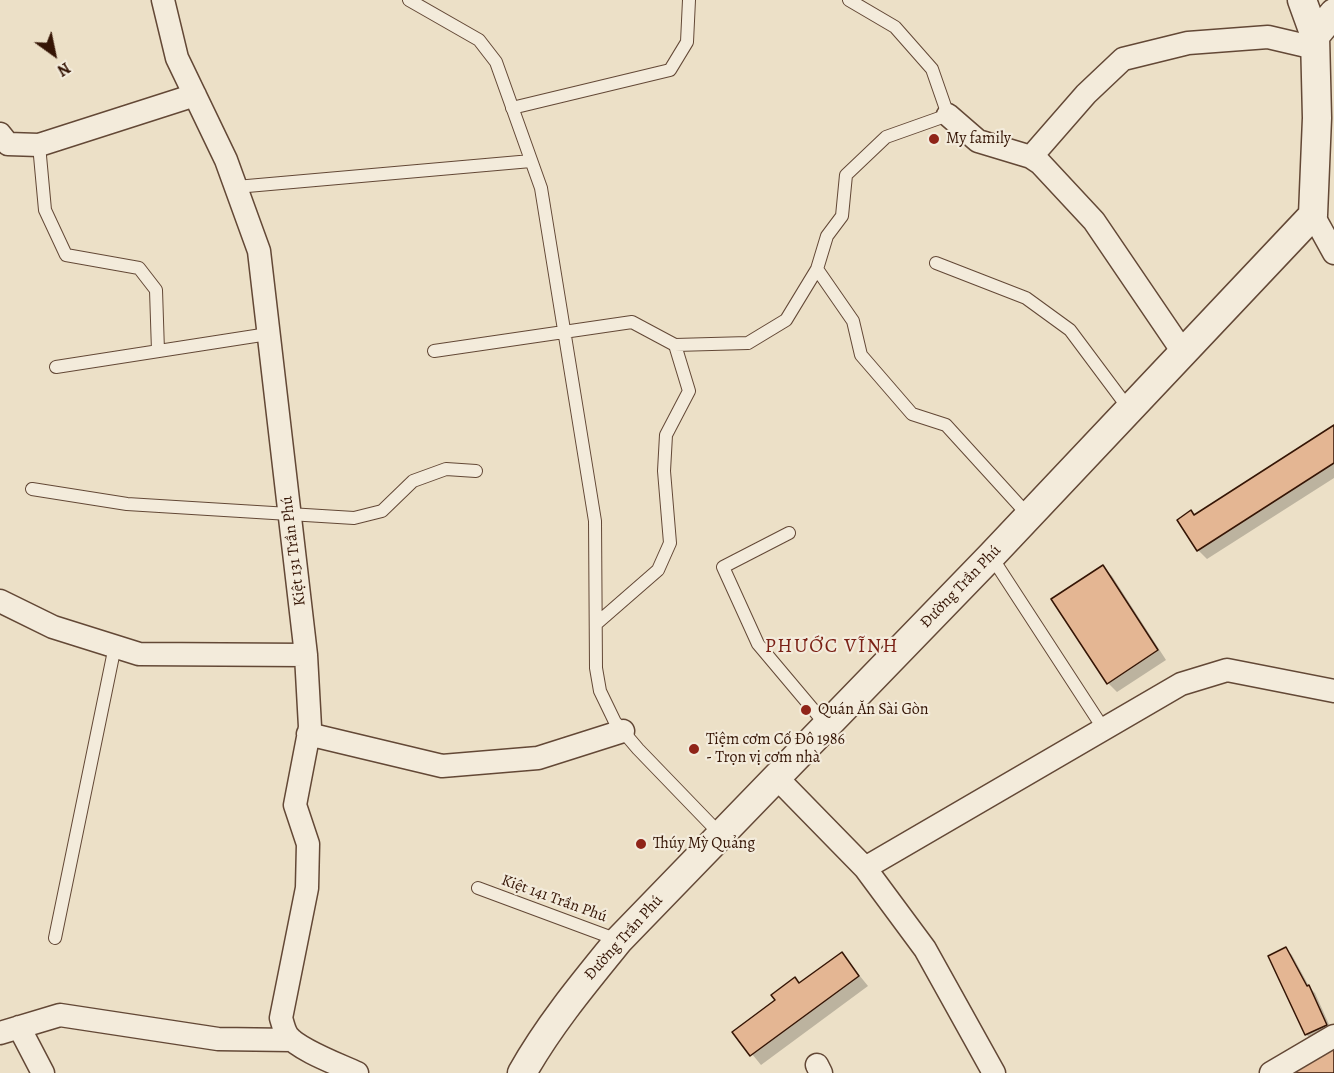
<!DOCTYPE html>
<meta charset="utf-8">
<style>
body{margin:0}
#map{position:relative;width:1334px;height:1073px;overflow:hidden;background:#ece0c7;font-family:Alegreya,serif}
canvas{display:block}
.north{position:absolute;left:24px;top:24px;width:60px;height:60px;-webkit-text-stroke:4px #f3ebdb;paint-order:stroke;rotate:147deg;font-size:16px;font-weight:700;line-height:24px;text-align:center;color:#351505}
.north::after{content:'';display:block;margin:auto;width:21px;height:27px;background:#351505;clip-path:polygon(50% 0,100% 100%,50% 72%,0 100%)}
</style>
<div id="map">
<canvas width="1334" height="1073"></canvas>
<div class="north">N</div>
</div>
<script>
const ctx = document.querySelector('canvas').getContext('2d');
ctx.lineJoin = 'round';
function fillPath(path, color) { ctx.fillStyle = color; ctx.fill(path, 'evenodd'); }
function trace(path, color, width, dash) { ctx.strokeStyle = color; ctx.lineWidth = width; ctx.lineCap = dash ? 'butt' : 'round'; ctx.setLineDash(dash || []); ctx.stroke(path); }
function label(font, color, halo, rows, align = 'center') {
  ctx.font = font + ' Alegreya,serif'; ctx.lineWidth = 4.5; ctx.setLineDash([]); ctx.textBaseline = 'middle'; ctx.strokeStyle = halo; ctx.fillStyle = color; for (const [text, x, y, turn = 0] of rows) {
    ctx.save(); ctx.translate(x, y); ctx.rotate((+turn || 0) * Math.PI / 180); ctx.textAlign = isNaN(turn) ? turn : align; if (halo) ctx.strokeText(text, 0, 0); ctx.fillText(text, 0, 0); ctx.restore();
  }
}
const shadow = new Path2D(`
 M1334,427V478L1207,559L1198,550L1195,517Z
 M1103,567L1112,576L1166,660L1117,692L1108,683Z
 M1286,949L1292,955L1310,988L1315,993L1332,1031L1312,1041L1306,1034Z
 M842,954L868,986L761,1065L734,1032Z`);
const building = new Path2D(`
 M1334,425V463L1197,551L1177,520L1191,510L1194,515Z
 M1103,565L1158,650L1107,684L1051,599Z
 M1286,947L1307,986L1309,985L1327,1025L1305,1035L1268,956Z
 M842,952L859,976L750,1056L732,1032L775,1000L771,995L795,977L799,983Z
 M1334,1046V1073H1284Z`);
const service = new Path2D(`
 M409,0L479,40L496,62L541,188L595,521L596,668L600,691L615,722L638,749L721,835
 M849,0L895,27L932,69L948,115L886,137L846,175L842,216L827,236L817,269L853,321L861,355L912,414L946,425L1028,515
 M512,108L670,70L687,42L689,0
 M39,145L45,210L66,255L139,268L156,290L158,351
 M236,187L531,161
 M936,263L1026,298L1070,330L1129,409
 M434,351L632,322L675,345L748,343L786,320L817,269
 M56,367L268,334
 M32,489L127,504L354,518L382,511L413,481L446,469L476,471
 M789,533L723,567L758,644L827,726
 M991,556L1103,728
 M596,624L658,570L670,543L664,471L666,435L689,391L675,345
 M478,888L618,940
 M55,938L115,646`);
const minor = new Path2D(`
 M163,0L177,58L226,160L259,251L306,655L310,727L295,805L308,844L307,888L281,1018C283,1024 284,1031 288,1036C299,1050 340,1065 357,1073
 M948,115L978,141L1031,157L1040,163L1094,221L1183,352
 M0,134L8,144L39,145L195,95
 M1031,157L1086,94L1123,59L1188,43L1268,37L1315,48
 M1313,215L1334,253
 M0,601L53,627L139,654L306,655
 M308,734L442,766L538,758L623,731
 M777,778L865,868L925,949L994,1073
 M865,868L1181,684L1227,670L1334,691
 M19,1027L43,1073
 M0,1033L60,1015L218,1039L292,1040
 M817,1065L821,1073
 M1271,1073L1334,1036`);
const tertiary = new Path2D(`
 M1315,36L1334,13
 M522,1073C549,1025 584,983 619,940L991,556L1313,215L1317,118L1315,36L1302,0`);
const markers = [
 [934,139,6,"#8f2418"],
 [806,710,6,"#8f2418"],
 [694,749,6,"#8f2418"],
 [641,844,6,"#8f2418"]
];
const poiNames = [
 ["My family",946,139],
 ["Quán Ăn Sài Gòn",818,710],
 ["Tiệm cơm Cố Đô 1986",706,740],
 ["- Trọn vị cơm nhà",706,758],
 ["Thúy Mỳ Quảng",653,844]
];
const streetNames = [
 ["Kiệt 131 Trần Phú",294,551,-97],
 ["Đường Trần Phú",961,587,-46],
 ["Kiệt 141 Trần Phú",554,899,20],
 ["Đường Trần Phú",624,938,-48]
];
const quarterNames = [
 ["PHƯỚC VĨNH",832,647]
];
fillPath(shadow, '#0003');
fillPath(building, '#e4b693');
trace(building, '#351505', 1.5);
trace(service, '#634836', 14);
trace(minor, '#634836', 25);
trace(tertiary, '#634836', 31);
trace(service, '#f3ebdb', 12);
trace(minor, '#f3ebdb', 22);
trace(tertiary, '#f3ebdb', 28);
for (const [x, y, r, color] of markers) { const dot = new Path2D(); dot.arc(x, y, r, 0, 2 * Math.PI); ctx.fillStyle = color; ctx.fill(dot); trace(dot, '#f3ebdb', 2); }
label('16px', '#351505', '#f3ebdb', poiNames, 'left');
label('16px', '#351505', '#f3ebdb', streetNames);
ctx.letterSpacing = '1.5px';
label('20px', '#7a1f14', '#f3ebdb', quarterNames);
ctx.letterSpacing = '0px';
</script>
